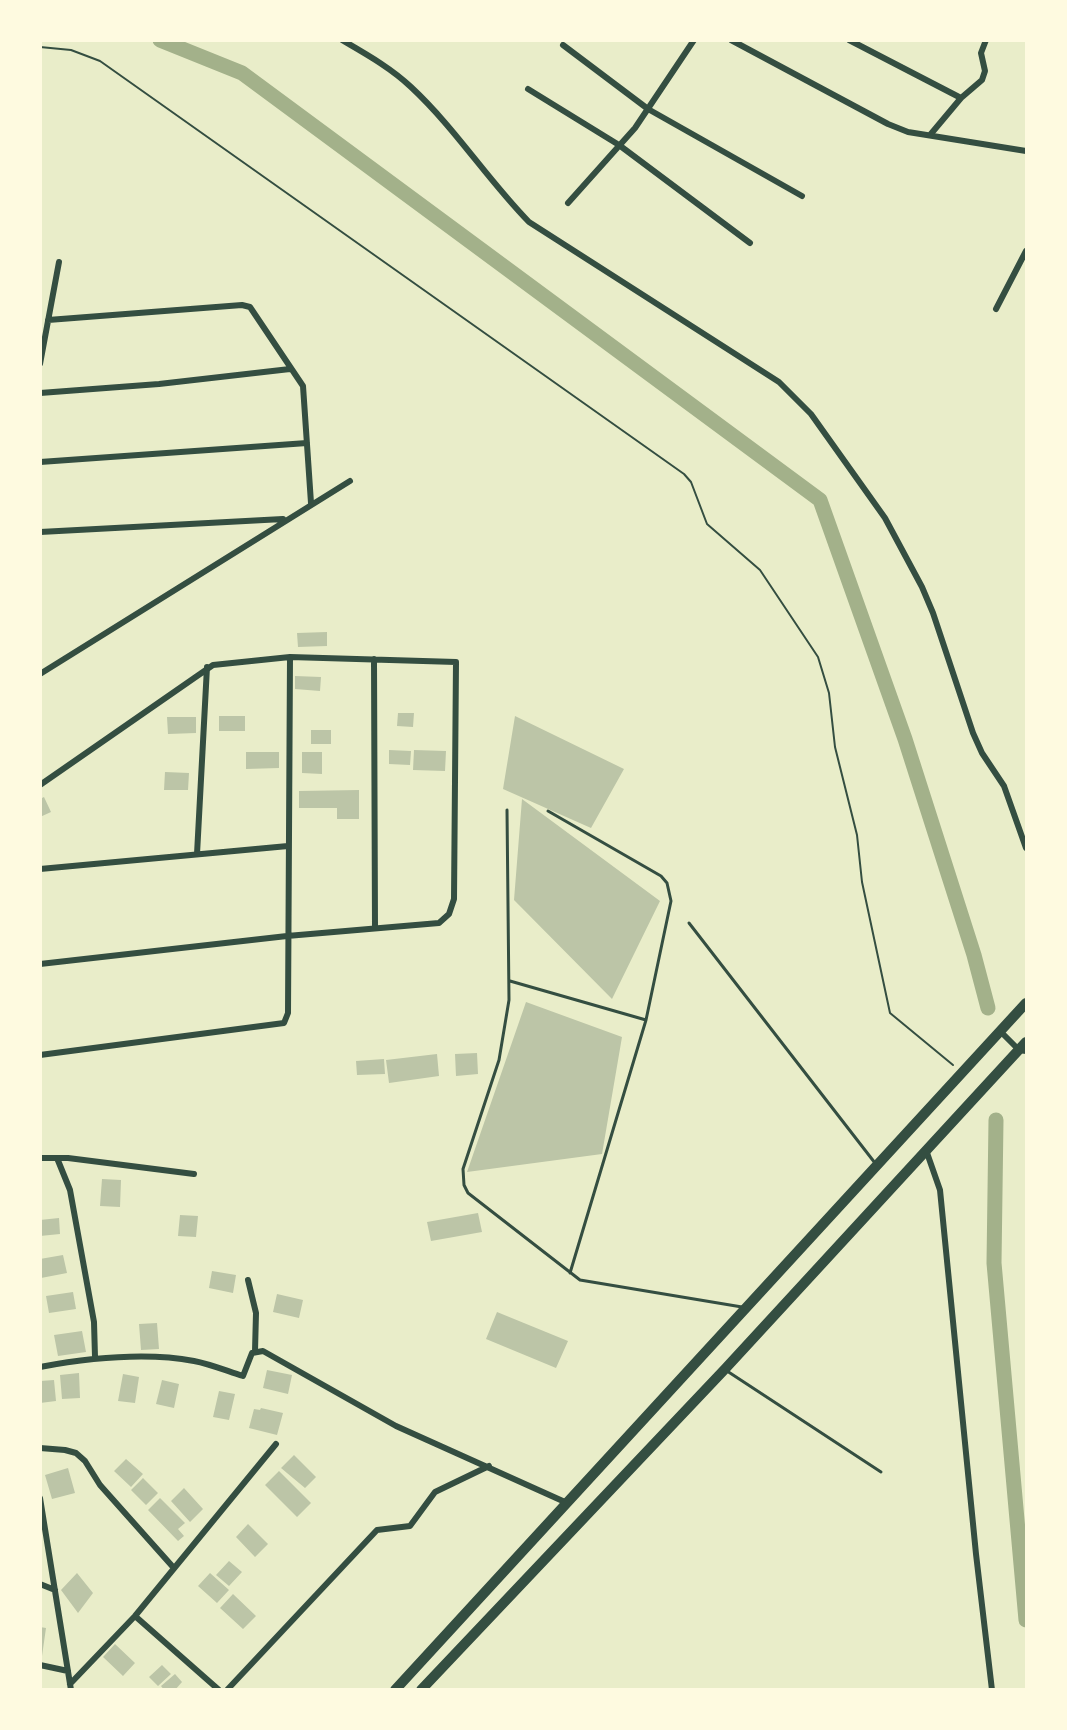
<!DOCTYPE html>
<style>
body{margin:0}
#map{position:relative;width:1067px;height:1730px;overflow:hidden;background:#e9edc9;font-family:"Alegreya Sans",sans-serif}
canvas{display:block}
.frame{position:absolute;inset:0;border:42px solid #fefae0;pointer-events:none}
</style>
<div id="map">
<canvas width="1067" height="1730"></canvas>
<div class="frame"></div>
</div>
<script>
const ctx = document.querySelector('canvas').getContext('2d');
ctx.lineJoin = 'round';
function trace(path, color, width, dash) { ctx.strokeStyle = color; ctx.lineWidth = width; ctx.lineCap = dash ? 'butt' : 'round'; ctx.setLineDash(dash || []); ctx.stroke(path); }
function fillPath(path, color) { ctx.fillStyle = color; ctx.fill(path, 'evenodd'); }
const canal = new Path2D(`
 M160,40L242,73L820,500L905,739L974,955L988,1008
 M996,1120L994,1263L1026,1620`);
const building = new Path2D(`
 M327,632V646L298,647L297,633Z
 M295,676L321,677L320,691L295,689Z
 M398,713H414L413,727L397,726Z
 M219,716H245V731H219Z
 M515,716L624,769L591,828L503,789Z
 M167,717H196V733L168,734Z
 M311,730H331V744H311Z
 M389,750L411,751L410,765L389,764Z
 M414,750L446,751L445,771L413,770Z
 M246,752H279V768L246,769Z
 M302,752H322V774L302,773Z
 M165,772L189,773L188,790H164Z
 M359,790V819H337V808H299V791Z
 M44,797L51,812L40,817V799Z
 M522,799L660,901L612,999L514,900Z
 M526,1002L622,1037L602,1154L467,1172Z
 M477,1053L478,1074L456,1076L455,1054Z
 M437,1054L439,1076L389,1083L386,1060Z
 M384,1059L385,1074L357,1075L356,1061Z
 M102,1179L121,1180L120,1207L100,1206Z
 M478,1213L482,1232L431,1241L427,1222Z
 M180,1215L198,1216L196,1237L178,1236Z
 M59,1218L60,1234L40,1236V1220Z
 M63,1255L67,1273L41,1278L40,1259Z
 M212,1271L236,1275L233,1293L209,1288Z
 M73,1292L76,1309L49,1313L46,1296Z
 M277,1294L303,1300L299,1318L273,1312Z
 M497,1312L568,1341L556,1368L486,1339Z
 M157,1323L159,1349L141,1350L139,1324Z
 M82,1331L86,1352L58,1356L54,1335Z
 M267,1370L292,1375L288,1394L263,1388Z
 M79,1373L80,1398L62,1399L60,1375Z
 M123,1374L139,1377L135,1403L118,1401Z
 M54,1380L56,1401L40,1403V1381Z
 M162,1380L179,1384L174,1408L156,1404Z
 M219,1391L235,1394L229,1420L213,1417Z
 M261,1408L283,1413L277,1435L249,1428L254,1409L260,1410Z
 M294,1455L316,1477L305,1488L281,1468Z
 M126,1459L143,1474L131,1487L114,1471Z
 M68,1468L75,1493L52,1499L45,1475Z
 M279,1471L311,1503L297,1517L265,1485Z
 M143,1478L158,1493L146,1505L131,1490Z
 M184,1488L203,1509L190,1522L171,1501Z
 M160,1498L185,1523L178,1529L184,1536L178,1541L148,1510Z
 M248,1524L268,1544L255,1557L236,1537Z
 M229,1561L242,1572L229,1586L216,1575Z
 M77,1573L93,1593L78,1613L61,1590Z
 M210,1573L229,1590L217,1603L198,1586Z
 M233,1594L256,1616L243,1629L220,1608Z
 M40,1627L46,1628L42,1656H40Z
 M115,1644L135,1663L123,1676L103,1657Z
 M162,1665L171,1674L158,1686L149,1677Z
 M175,1674L182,1682L175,1690H164L161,1686Z`);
const path = new Path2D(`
 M40,47L71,50L100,61L684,474L691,482L707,524L760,570L818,657L829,693L835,747L857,835L862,882L890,1013L953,1065`);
const service = new Path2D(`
 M507,810L509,1000L499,1060L463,1169L464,1185L468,1193L580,1280L742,1307
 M548,811L661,876L667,883L671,901L646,1020L570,1273
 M689,923L875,1163
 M510,981L646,1020
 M727,1371L881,1472`);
const minor = new Path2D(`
 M342,40C366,54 391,68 411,87C455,128 487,179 529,222L779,382L811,414L885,518L922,587L933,613L973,733L982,753L1004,786L1026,848
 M731,40L888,124L908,132L1026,151
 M849,40L961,98
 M563,45L648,109L802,196
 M528,89L619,145L750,243
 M930,135L961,98L982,80L985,71L981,53L986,40
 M568,203L635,128L694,40
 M996,309L1026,251
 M48,320L242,305L250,307L303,386L311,503
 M40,364L59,262
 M40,393L159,384L290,369
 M40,462L307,443
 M40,532L283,519
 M374,659L375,928
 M40,674L350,481
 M40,785L213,665L290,657L456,662L454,899L449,914L439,923L287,936L40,964
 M197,854L207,667
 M40,869L288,846
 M1001,1032L1019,1050L1026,1051
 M40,1055L284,1023L288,1013L290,657
 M926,1150L940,1190L976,1554L992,1690
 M40,1158H68L194,1174
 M57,1158L70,1190L94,1322L95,1357
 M248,1280L256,1313L255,1351
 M40,1367C89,1358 145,1352 194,1361C210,1364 227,1371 243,1376L252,1353L263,1351L396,1426L565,1502
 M40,1448L65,1450L76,1453L85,1461L100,1485L173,1567
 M40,1498L71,1690
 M40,1584L55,1590
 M135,1616L219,1690
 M40,1665L68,1671
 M70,1684L135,1616L276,1444
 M227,1690L377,1530L410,1526L435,1492L489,1466`);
const trunk = new Path2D(`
 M395,1690L1026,1003
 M421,1690L725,1369L1026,1042`);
trace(canal, '#a3b18a', 15);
fillPath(building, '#bcc5a7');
trace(path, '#344e41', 2);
trace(service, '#344e41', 3);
trace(minor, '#344e41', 6);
trace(trunk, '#344e41', 10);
</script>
